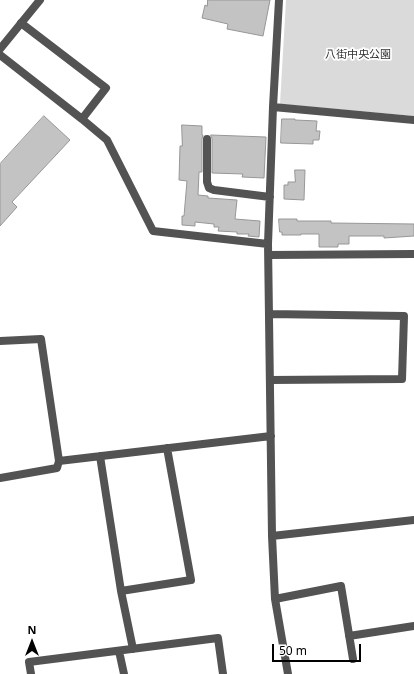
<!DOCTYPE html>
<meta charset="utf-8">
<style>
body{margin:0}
#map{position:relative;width:414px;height:674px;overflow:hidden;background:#fff;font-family:"Noto Sans",sans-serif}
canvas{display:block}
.north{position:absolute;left:12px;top:622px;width:40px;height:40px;-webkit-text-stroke:3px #fff;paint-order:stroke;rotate:0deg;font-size:11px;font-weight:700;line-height:16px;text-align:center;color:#000}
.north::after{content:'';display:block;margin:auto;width:14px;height:18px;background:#000;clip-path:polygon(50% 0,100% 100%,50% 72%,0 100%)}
.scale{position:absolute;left:272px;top:644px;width:89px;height:18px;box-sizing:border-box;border:2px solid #000;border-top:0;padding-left:5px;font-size:12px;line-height:14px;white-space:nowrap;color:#000;-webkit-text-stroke:3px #fff;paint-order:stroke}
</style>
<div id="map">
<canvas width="414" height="674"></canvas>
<div class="north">N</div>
<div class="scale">50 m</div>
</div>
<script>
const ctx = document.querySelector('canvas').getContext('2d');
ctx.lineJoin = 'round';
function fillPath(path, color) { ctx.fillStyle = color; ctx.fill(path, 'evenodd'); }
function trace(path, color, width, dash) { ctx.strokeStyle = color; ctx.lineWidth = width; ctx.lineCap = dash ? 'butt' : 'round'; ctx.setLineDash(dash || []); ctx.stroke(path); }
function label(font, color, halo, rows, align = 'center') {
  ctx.font = font + ' "Noto Sans","Noto Sans JP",sans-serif'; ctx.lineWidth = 3.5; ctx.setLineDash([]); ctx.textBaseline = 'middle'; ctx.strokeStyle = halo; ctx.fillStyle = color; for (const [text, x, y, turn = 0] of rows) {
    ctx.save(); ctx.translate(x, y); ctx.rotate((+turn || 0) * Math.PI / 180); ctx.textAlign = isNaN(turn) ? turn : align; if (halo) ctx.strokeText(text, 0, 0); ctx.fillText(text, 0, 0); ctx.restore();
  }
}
const green = new Path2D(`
 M286,0H414V116L280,104Z`);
const building = new Path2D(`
 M208,0H270L263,36L227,29L228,24L202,18L205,5L207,6Z
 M44,116L70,140L12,202L17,207L0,226V164Z
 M282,119H295V120L317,121L316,131H320L319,140H313V144L281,143Z
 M182,125L202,126V135H203L202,139V172H199L198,195L208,196V198L237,200L235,219L260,221L259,237L248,236L249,234H237V232L218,231L219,227H214V224L195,222V226L182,225V216H184L187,181L179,180L180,146H182Z
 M211,135L266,137L264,178L242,177L243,174L212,173V139Z
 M295,170H305L304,200L284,199V185H288V182H295Z
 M279,219H297V221H331V223L414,224V236L384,238V236H349V244H338V247H319V234H301V235H282V232H280Z`);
const minor = new Path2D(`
 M279,0L273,107L268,244L272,536L275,599L288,674
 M21,23L106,88L82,119
 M0,55L82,119L107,140L153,231L268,244
 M273,107L414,120
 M207,139V182L209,188L214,190L270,197
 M269,255L414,254
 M269,314L404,316L402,379L270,380
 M0,341L41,339L59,461L271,436
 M100,456L121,591L133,649
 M0,478L57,468L59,461
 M272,536L414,520
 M121,591L191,580L167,448
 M275,599L341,586L353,659
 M349,636L414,626
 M119,651L124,674
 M31,674L29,662L218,638L223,674`);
const tertiary = new Path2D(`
 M0,49L40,0`);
const parkNames = [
 ["八街中央公園",358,55]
];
fillPath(green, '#dadada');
fillPath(building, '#c3c3c3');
trace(building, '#979797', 1);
trace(minor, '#535353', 8);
trace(tertiary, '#535353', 8);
label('11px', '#313131', '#fff', parkNames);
</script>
